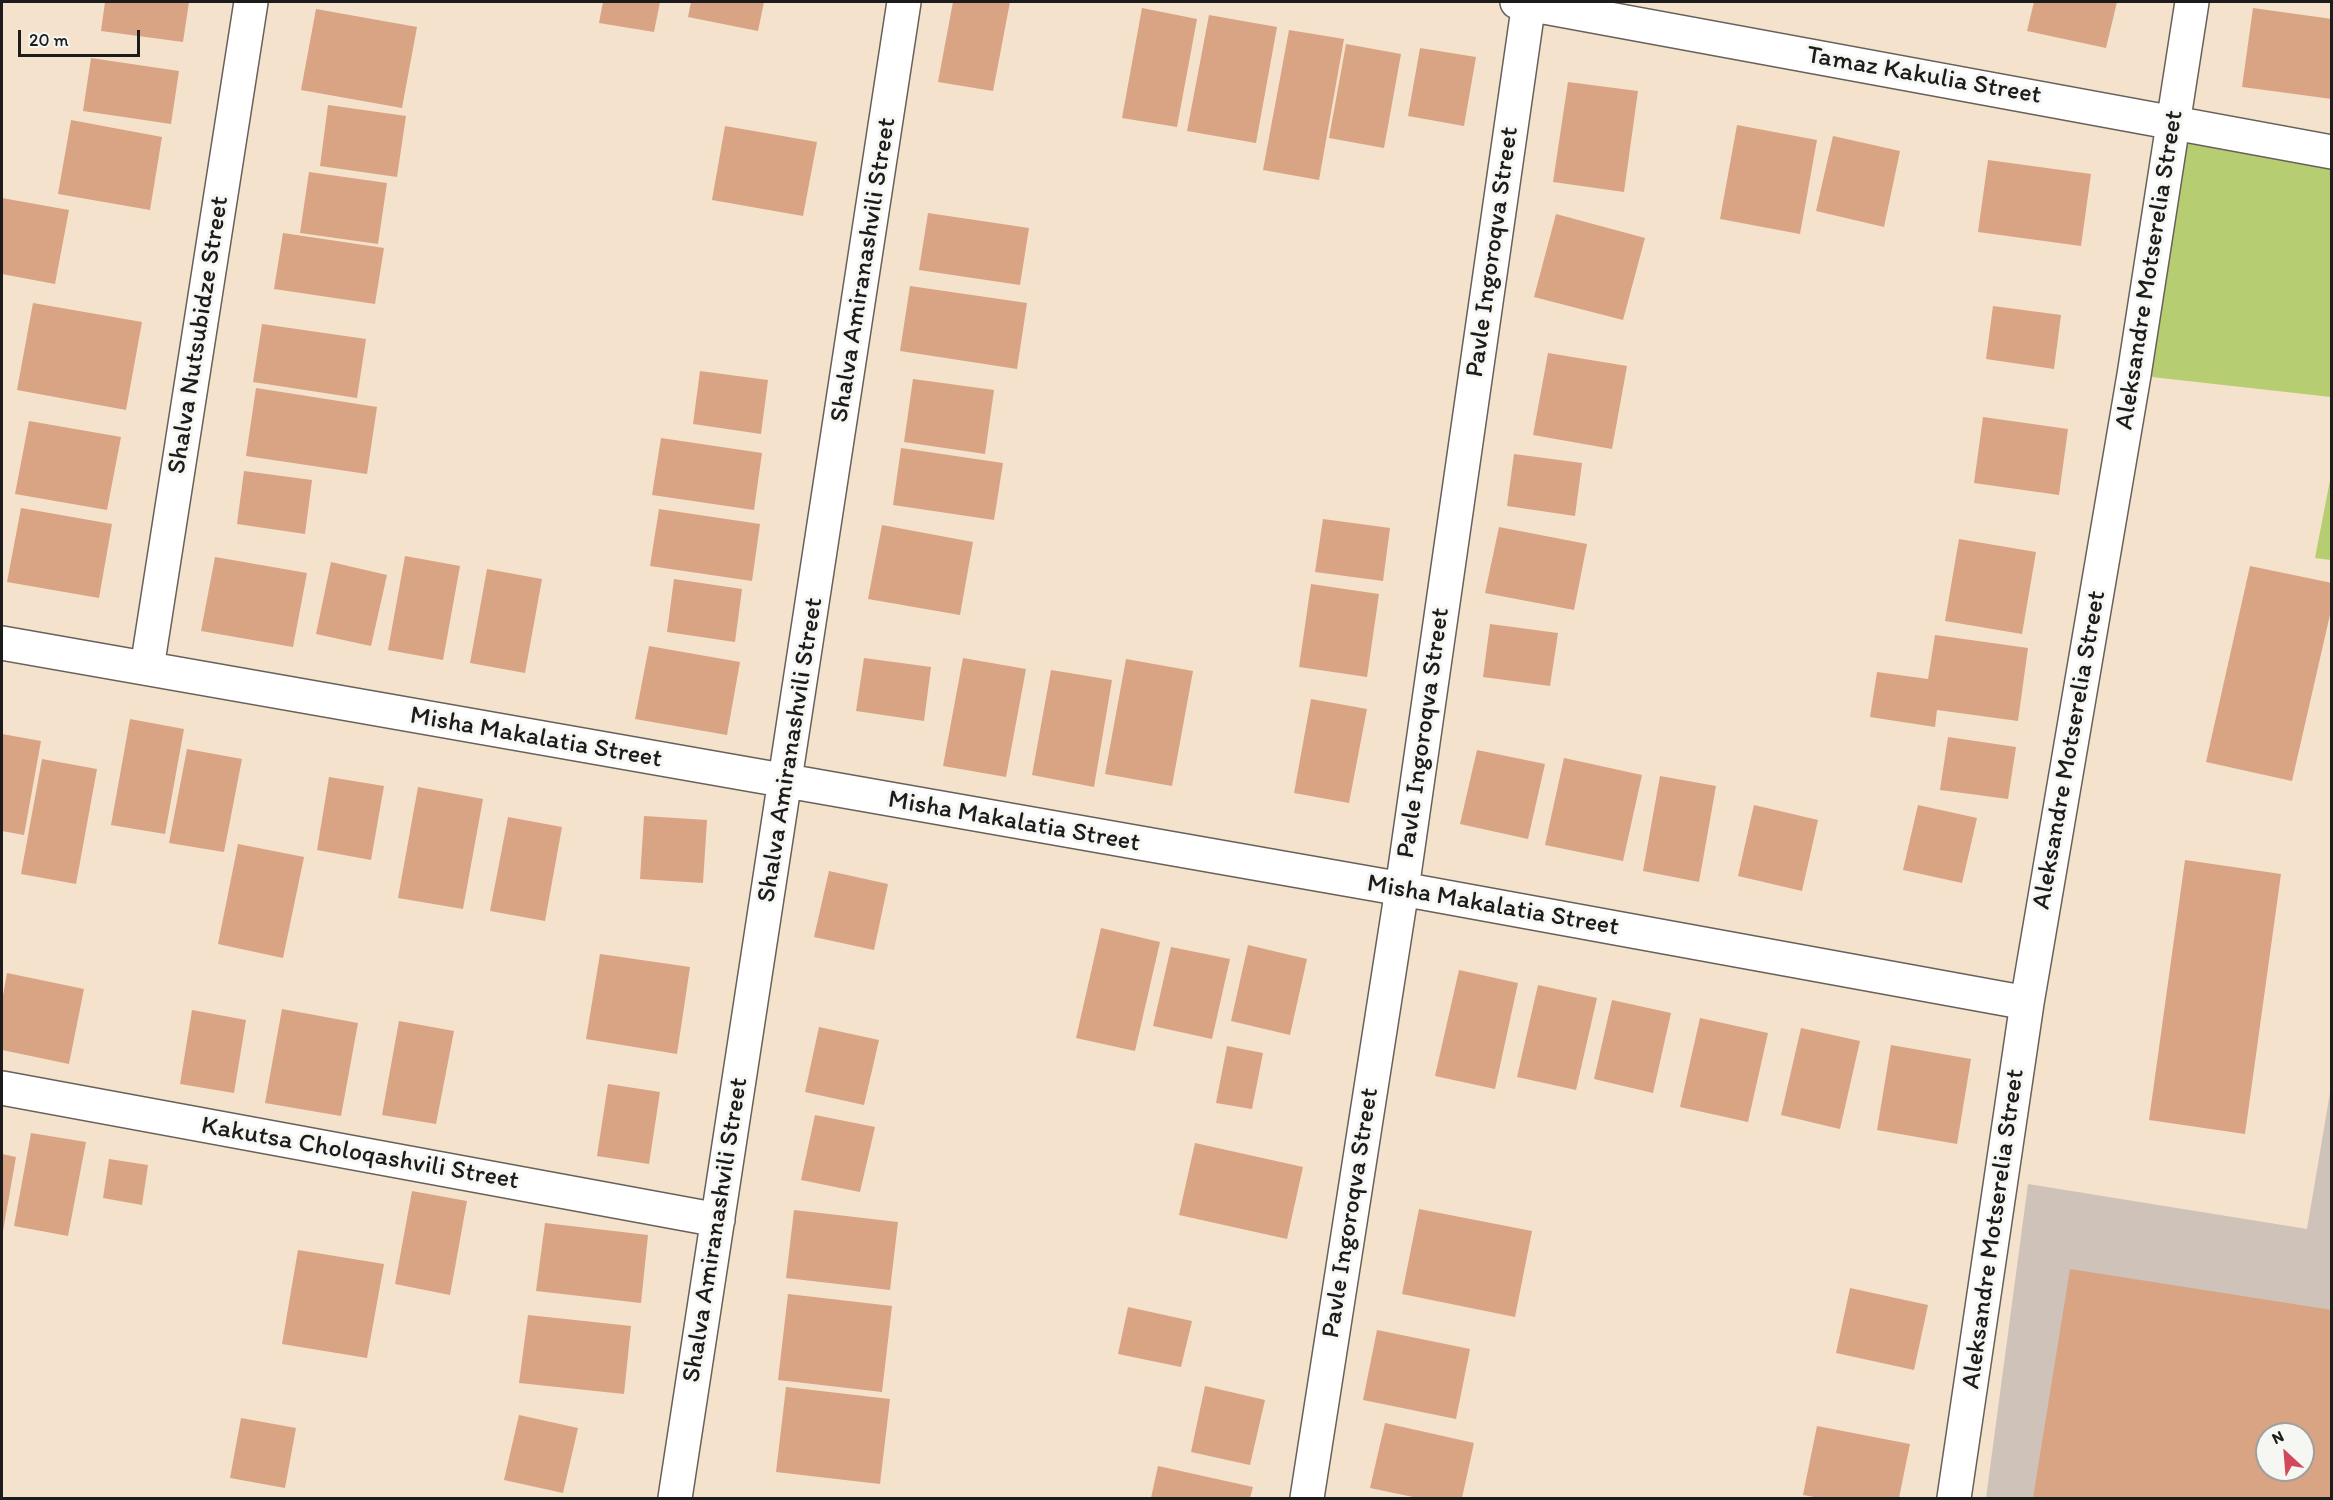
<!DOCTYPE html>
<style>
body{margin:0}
#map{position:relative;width:2333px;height:1500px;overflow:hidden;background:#f4e2cc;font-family:Itim,sans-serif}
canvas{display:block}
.frame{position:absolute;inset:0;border:3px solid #1c1c1c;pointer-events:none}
.north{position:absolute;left:2255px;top:1422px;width:60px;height:60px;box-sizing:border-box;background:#f6f6f2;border:2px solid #9f9f9c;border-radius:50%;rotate:334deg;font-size:16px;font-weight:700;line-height:24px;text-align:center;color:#1c1c1c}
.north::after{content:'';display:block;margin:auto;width:21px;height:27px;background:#d1495b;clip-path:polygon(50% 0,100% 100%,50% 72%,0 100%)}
.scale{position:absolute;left:18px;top:30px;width:122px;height:27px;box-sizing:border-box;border:3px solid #1c1c1c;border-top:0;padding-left:8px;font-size:18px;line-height:21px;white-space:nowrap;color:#1c1c1c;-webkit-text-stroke:4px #f6f6f2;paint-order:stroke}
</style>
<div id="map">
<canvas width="2333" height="1500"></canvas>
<div class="frame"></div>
<div class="north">N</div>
<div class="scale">20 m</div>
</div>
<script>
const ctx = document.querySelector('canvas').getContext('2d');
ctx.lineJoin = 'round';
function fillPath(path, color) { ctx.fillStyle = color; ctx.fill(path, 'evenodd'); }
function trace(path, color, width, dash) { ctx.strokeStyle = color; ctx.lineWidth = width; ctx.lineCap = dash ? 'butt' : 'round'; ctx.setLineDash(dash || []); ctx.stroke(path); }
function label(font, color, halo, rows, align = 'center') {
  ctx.font = font + ' Itim,sans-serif'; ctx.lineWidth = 6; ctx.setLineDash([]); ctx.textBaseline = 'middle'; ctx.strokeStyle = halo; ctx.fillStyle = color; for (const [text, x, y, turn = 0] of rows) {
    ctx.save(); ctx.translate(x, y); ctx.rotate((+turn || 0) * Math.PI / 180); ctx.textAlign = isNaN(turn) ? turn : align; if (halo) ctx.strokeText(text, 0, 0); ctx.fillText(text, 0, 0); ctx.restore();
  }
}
const industrial = new Path2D(`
 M2331,1087V1498H1986L2028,1184L2307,1229ZM2267,1434H2303V1470H2267Z`);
const green = new Path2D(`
 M2173,122L2331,152V397L2134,375Z
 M2331,475V560L2315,558Z`);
const building = new Path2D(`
 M105,2H189L183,42L101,31Z
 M603,2H660L654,32L599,23Z
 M691,2H764L758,31L688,17Z
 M953,2H1010L993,91L938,82Z
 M2034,2H2117L2106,48L2027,31Z
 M1142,8L1197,19L1177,127L1122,118Z
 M2253,8L2332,19V99L2242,87Z
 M316,9L417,27L402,108L301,90Z
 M1209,15L1277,27L1256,143L1187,131Z
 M1289,30L1344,39L1319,180L1263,170Z
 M1346,44L1401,54L1384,148L1329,138Z
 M1420,48L1476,57L1464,126L1408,116Z
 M91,58L179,71L171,124L83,111Z
 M1568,82L1638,91L1624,192L1553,182Z
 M328,105L406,116L397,177L320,166Z
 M71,120L162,137L150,210L58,194Z
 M1737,125L1817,140L1800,234L1720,219Z
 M725,126L817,142L803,216L712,200Z
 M1833,136L1900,151L1884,227L1816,211Z
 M1988,160L2091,174L2081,246L1978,232Z
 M309,172L387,183L378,244L300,233Z
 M2,198L69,210L55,284L2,274Z
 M928,213L1029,228L1020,285L919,270Z
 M1556,214L1645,238L1623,320L1534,297Z
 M283,233L384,248L375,304L274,289Z
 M910,286L1027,303L1017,369L900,351Z
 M33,303L142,322L126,410L17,390Z
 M1993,306L2061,315L2054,369L1986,359Z
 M262,324L366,339L357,398L253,382Z
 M1548,353L1627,366L1612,449L1533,435Z
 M700,371L768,380L761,434L693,424Z
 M913,379L994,390L985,454L904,442Z
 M256,388L377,407L367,474L246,456Z
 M1983,417L2068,429L2059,495L1974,483Z
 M29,421L121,437L107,510L15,494Z
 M661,438L762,453L754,510L652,495Z
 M901,448L1003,463L994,520L893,505Z
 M1514,454L1582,463L1575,516L1507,506Z
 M244,471L312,480L305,534L237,524Z
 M21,508L112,524L99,598L7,582Z
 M659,509L760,524L752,581L650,566Z
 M1323,519L1390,528L1383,581L1315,572Z
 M882,525L973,542L960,615L868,599Z
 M1499,527L1587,544L1574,610L1485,593Z
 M1959,539L2036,552L2022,634L1945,621Z
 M405,556L460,566L443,660L388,650Z
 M215,557L307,573L293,647L201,631Z
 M331,562L387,575L371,646L316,634Z
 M2250,566L2332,583V606L2292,781L2206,762Z
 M487,569L542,579L525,673L470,663Z
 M674,579L742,589L735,642L667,632Z
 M1311,584L1379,594L1367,677L1299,667Z
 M1490,624L1558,633L1550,686L1483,677Z
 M1935,635L2028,648L2018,721L1937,710L1935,727L1870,717L1877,672L1928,679Z
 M649,646L740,662L727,735L635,719Z
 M864,658L931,667L924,721L856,711Z
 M963,658L1026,669L1006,777L943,766Z
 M1126,659L1193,671L1172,786L1105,774Z
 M1051,670L1112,680L1094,787L1032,775Z
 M1311,699L1367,709L1349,803L1294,793Z
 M130,719L184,729L165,834L111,825Z
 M2,734L41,741L24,835L2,831Z
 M1948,737L2016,747L2008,799L1940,790Z
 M187,749L242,759L224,852L169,843Z
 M1477,750L1545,764L1528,839L1460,824Z
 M1564,758L1642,775L1623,861L1545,845Z
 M42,759L97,769L76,884L21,874Z
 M1660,776L1716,786L1699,882L1643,871Z
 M329,777L384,786L371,860L317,850Z
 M418,787L483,799L463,909L398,898Z
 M1754,805L1818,820L1802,891L1738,876Z
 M1918,805L1977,818L1962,883L1903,870Z
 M644,816L707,820L703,883L640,879Z
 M508,817L562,827L545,921L490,911Z
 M238,844L304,857L283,958L218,944Z
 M2185,860L2281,874L2245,1134L2149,1120Z
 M829,871L888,884L874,950L814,937Z
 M1101,928L1160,942L1135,1051L1076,1038Z
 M1248,945L1307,959L1290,1035L1231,1021Z
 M1171,947L1230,959L1212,1039L1153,1026Z
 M600,954L690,967L677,1054L586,1039Z
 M1459,970L1518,983L1495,1089L1435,1076Z
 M7,973L84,989L69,1064L2,1050V1001Z
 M1538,985L1597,998L1576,1090L1517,1077Z
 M1612,1000L1671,1013L1653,1093L1594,1079Z
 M282,1009L358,1023L341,1116L265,1103Z
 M192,1010L246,1020L234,1093L180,1084Z
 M1700,1018L1768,1033L1748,1122L1680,1107Z
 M399,1021L454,1031L436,1124L382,1115Z
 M819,1027L879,1040L864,1105L805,1092Z
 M1801,1028L1860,1041L1840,1129L1781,1115Z
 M1891,1045L1971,1059L1957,1144L1877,1130Z
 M1227,1046L1263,1053L1252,1109L1216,1103Z
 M608,1084L660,1092L649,1164L597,1156Z
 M815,1115L875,1127L860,1192L801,1180Z
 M31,1133L86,1142L68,1236L14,1226Z
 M1195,1143L1303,1167L1287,1239L1179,1215Z
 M2,1154L16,1157L3,1231H2Z
 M109,1159L148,1165L142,1205L103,1198Z
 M412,1191L467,1201L450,1295L395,1284Z
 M1419,1209L1532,1231L1515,1317L1402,1294Z
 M794,1210L898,1222L890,1290L786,1278Z
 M545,1223L648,1235L641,1303L536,1291Z
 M298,1250L384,1264L367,1358L282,1344Z
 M2070,1269L2332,1310V1498H2033ZM2267,1434H2303V1470H2267Z
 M1850,1288L1928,1305L1914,1370L1836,1353Z
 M788,1294L892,1306L882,1392L778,1380Z
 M1128,1307L1192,1321L1181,1367L1118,1354Z
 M528,1315L631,1326L624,1394L519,1383Z
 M1377,1330L1470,1349L1456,1419L1363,1400Z
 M1205,1386L1265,1400L1250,1465L1191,1452Z
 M786,1387L890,1399L880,1484L776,1472Z
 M519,1415L578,1428L563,1493L504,1480Z
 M241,1418L296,1428L285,1488L230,1478Z
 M1385,1423L1474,1443L1462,1498H1418L1370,1488Z
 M1817,1426L1910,1444L1899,1498H1820L1803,1495Z
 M1158,1466L1253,1487L1250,1498H1151Z`);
const street = new Path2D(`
 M1517,2L2332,152
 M2,643L1402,889L2027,1003
 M147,668L251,2
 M2,1088L718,1220
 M675,1498L904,2
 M1307,1498L1402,889L1529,2
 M1954,1498L2027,1003L2134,375L2192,2`);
const streetNames = [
 ["Tamaz Kakulia Street",1924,76,10],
 ["Pavle Ingoroqva Street",1493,252,-82],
 ["Shalva Amiranashvili Street",864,270,-81],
 ["Aleksandre Motserelia Street",2150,270,-81],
 ["Shalva Nutsubidze Street",199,335,-81],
 ["Pavle Ingoroqva Street",1424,733,-82],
 ["Misha Makalatia Street",536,738,10],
 ["Shalva Amiranashvili Street",791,750,-81],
 ["Aleksandre Motserelia Street",2070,750,-80],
 ["Misha Makalatia Street",1014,822,10],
 ["Misha Makalatia Street",1493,906,10],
 ["Kakutsa Choloqashvili Street",360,1154,10],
 ["Pavle Ingoroqva Street",1351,1213,-81],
 ["Aleksandre Motserelia Street",1994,1229,-82],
 ["Shalva Amiranashvili Street",716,1230,-81]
];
fillPath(industrial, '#cec2b9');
fillPath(green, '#b7cd71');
fillPath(building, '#d9a484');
trace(street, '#68615a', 36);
trace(street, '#fff', 33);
label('26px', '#1c1c1c', '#f6f6f2', streetNames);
</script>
